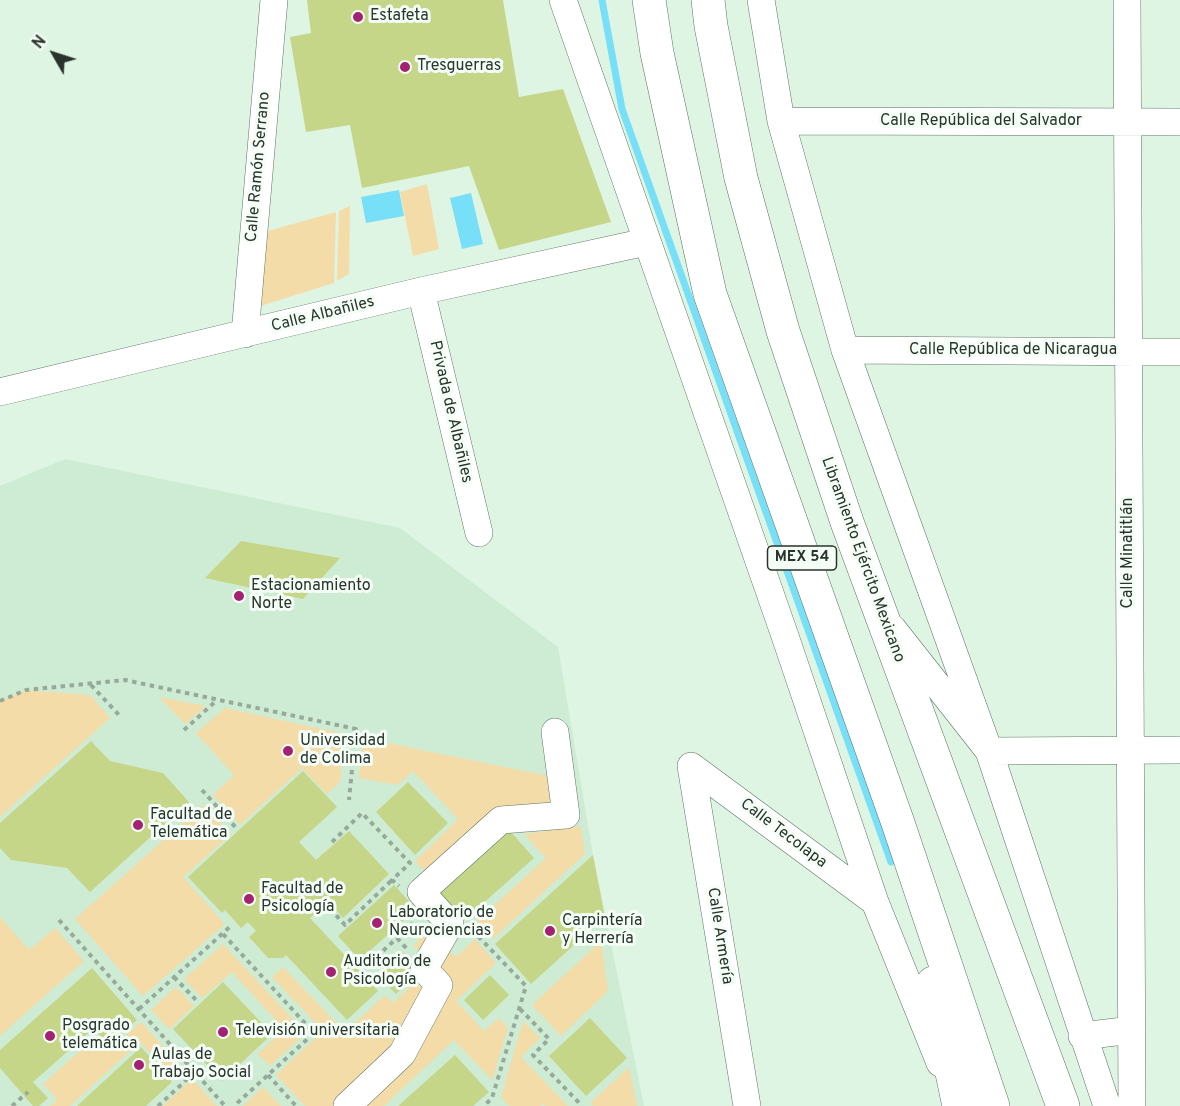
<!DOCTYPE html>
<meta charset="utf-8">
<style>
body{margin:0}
#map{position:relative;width:1180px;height:1106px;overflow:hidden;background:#ddf5e2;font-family:Overpass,sans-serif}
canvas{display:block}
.north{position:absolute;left:24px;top:24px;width:60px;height:60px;-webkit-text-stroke:4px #f4fef6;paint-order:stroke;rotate:309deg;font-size:16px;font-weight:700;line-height:24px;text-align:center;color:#2a332c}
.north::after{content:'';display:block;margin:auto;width:21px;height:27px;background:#2a332c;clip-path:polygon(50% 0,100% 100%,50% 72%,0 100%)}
</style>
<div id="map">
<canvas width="1180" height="1106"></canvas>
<div class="north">N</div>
</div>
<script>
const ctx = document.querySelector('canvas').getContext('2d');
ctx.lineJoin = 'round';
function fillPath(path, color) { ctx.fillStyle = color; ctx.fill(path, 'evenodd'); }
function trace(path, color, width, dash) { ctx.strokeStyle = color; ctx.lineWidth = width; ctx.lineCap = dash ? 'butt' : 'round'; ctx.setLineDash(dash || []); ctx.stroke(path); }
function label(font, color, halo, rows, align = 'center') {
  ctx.font = font + ' Overpass,sans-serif'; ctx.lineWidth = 6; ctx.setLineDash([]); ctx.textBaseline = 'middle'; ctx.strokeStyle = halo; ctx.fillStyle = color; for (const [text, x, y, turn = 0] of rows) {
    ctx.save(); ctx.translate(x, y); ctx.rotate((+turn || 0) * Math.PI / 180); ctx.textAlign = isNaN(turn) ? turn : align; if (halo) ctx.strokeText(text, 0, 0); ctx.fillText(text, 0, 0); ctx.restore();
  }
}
const built = new Path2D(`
 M65,459L400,528L558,647L593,855L644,1106H0V486Z`);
const green = new Path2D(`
 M427,184L439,249L413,256L400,192Z
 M350,206L349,274L337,281L339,211Z
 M336,212L334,283L257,307L264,232Z
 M26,690L90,695L110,718L0,817V701Z
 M159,697L205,706V707L185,724Z
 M225,708L345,734L340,782L327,794L302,768L240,825L213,795L234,775L196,733Z
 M363,738L549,776L552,807L428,875L415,861L458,819L413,771L398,785L359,778Z
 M204,804L231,834L183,877L225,924L143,996L75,919Z
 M581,826L585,854L493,939L477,921L546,858L524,834Z
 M0,917L29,950L55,928L84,961L0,1036Z
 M430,930L456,957L475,939L496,963L456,1001L484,1031L499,1018L508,1028L492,1080L454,1040L384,1106H305L276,1075L323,1031L272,977L283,967L345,1032L385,995L393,1003L432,966L413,945Z
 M601,941L608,991L561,1036L532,1005Z
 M223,944L306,1033L270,1066L258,1054L284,1029L232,972L202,998L184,979Z
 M176,987L194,1006L169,1029L151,1010Z
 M523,1021L540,1038L521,1057L568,1106H545L543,1104L540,1106H509L501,1097Z
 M141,1022L185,1070L175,1079L140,1042L70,1106H50L57,1099L43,1084L95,1037L108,1051Z
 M629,1067L637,1106H593L590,1103Z
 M192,1079L217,1106H163Z
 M263,1087L281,1106H243Z`);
const water = new Path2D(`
 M399,190L404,216L366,223L361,197Z
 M471,193L483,244L462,249L450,198Z`);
const stream = new Path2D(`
 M602,0L622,109L891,862`);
const building = new Path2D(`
 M307,0H503L519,97L563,89L611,222L499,250L469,166L362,188L350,125L306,132L290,37L311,33Z
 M241,541L340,558L303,599L205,578Z
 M91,741L110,761L163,773L189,802L90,892L67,868L11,860L0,848V823Z
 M303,771L337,807L299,842L316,860L349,831L389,874L343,918L324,897L311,909L315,914L310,918L378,991L347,1020L286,955L283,958H268L249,937L256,931L248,922L241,928L225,910L222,913L188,877Z
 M408,782L448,823L415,855L376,812Z
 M510,831L534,858L462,922L438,895Z
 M593,855L605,917L531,984L495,944Z
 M394,885L416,909L360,960L338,936Z
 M402,952L420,971L396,994L377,975Z
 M92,968L137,1020L108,1045L94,1028L33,1082L48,1098L39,1106H33L0,1068V1050Z
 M490,975L509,995L483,1020L464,1000Z
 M223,982L272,1034L222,1081L173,1029Z
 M590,1018L627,1058L586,1096L549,1056Z
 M141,1047L172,1082L146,1106H77Z
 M455,1055L489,1092L473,1106H398Z`);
const path = new Path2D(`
 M91,685L119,715
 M0,701L26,690L125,680L356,729L349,800
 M184,730L216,701
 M202,790L238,830
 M332,842L362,813L410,863L392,880L399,886
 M324,902L345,925L392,880
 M59,920L225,1106
 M223,934L314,1033L234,1106
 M472,936L475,933L526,986L492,1098L484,1106
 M397,938L407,949
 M370,963L414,922
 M174,977L197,1001
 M139,1009L232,925
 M520,1009L549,1039L533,1055L582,1106
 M268,1075L296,1106
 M12,1106L28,1092
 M158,1106L195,1072`);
const minor = new Path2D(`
 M563,0L785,636L875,902L940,1063
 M761,0L781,121L845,350L989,751L1107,1106
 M1127,0L1132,1106
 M781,121L1180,122
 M421,291L479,533
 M245,334L274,0
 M845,350L1180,352
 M0,392L421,291L646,242
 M893,629L989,751L1180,750
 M691,766L747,1106
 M691,766L875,902
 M1082,1036L1132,1030
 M347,1106L402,1054L439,985L424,969L450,924L421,892L501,820L566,815L555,732`);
const highway = new Path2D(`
 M649,0L657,53L710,294L898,823L993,1106
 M708,0L711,26L741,178L783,331L847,522L1063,1106
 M933,983L959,1106`);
const markers = [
 [358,17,6,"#a32272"],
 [405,67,6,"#a32272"],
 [239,596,6,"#a32272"],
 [288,751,6,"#a32272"],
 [138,825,6,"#a32272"],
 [249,899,6,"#a32272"],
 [377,923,6,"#a32272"],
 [550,931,6,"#a32272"],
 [331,972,6,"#a32272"],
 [223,1032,6,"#a32272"],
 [50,1036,6,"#a32272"],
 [139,1065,6,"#a32272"]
];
const shields = [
 [802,558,69]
];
const shieldNames = [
 ["MEX 54",802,558]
];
const poiNames = [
 ["Estafeta",370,17],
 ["Tresguerras",417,67],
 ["Estacionamiento",251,587],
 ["Norte",251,605],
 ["Universidad",300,742],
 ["de Colima",300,760],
 ["Facultad de",150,816],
 ["Telemática",150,834],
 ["Facultad de",261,890],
 ["Psicología",261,908],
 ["Laboratorio de",389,914],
 ["Neurociencias",389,932],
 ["Carpintería",562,922],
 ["y Herrería",562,940],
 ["Auditorio de",343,963],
 ["Psicología",343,981],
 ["Posgrado",62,1027],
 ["telemática",62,1045],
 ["Televisión universitaria",235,1032],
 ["Aulas de",151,1056],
 ["Trabajo Social",151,1074]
];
const streetNames = [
 ["Calle República del Salvador",981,122],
 ["Calle Ramón Serrano",259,167,-85],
 ["Calle Albañiles",323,315,-14],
 ["Calle República de Nicaragua",1013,351],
 ["Privada de Albañiles",450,412,77],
 ["Calle Minatitlán",1129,553,-90],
 ["Libramiento Ejército Mexicano",862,560,70],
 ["Calle Tecolapa",783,834,37],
 ["Calle Armería",719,936,81]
];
fillPath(built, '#ceecd4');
fillPath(green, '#f4dca8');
fillPath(water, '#78dff8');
trace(stream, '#78dff8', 7);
fillPath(building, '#c6d689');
trace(minor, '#5e7463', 28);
trace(highway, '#5e7463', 34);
trace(path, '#97a99a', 4, [4.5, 4.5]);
trace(minor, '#fff', 27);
trace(highway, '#fff', 33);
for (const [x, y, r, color] of markers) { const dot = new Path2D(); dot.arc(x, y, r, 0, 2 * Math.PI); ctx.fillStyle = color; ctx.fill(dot); trace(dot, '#f4fef6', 2); }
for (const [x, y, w] of shields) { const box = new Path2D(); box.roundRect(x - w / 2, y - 12, w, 24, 4.5); ctx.fillStyle = '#f4fef6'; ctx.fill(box); trace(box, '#2a332c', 1.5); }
label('bold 15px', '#2a332c', null, shieldNames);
label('16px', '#2a332c', '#f4fef6', poiNames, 'left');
label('16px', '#2a332c', '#f4fef6', streetNames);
</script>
